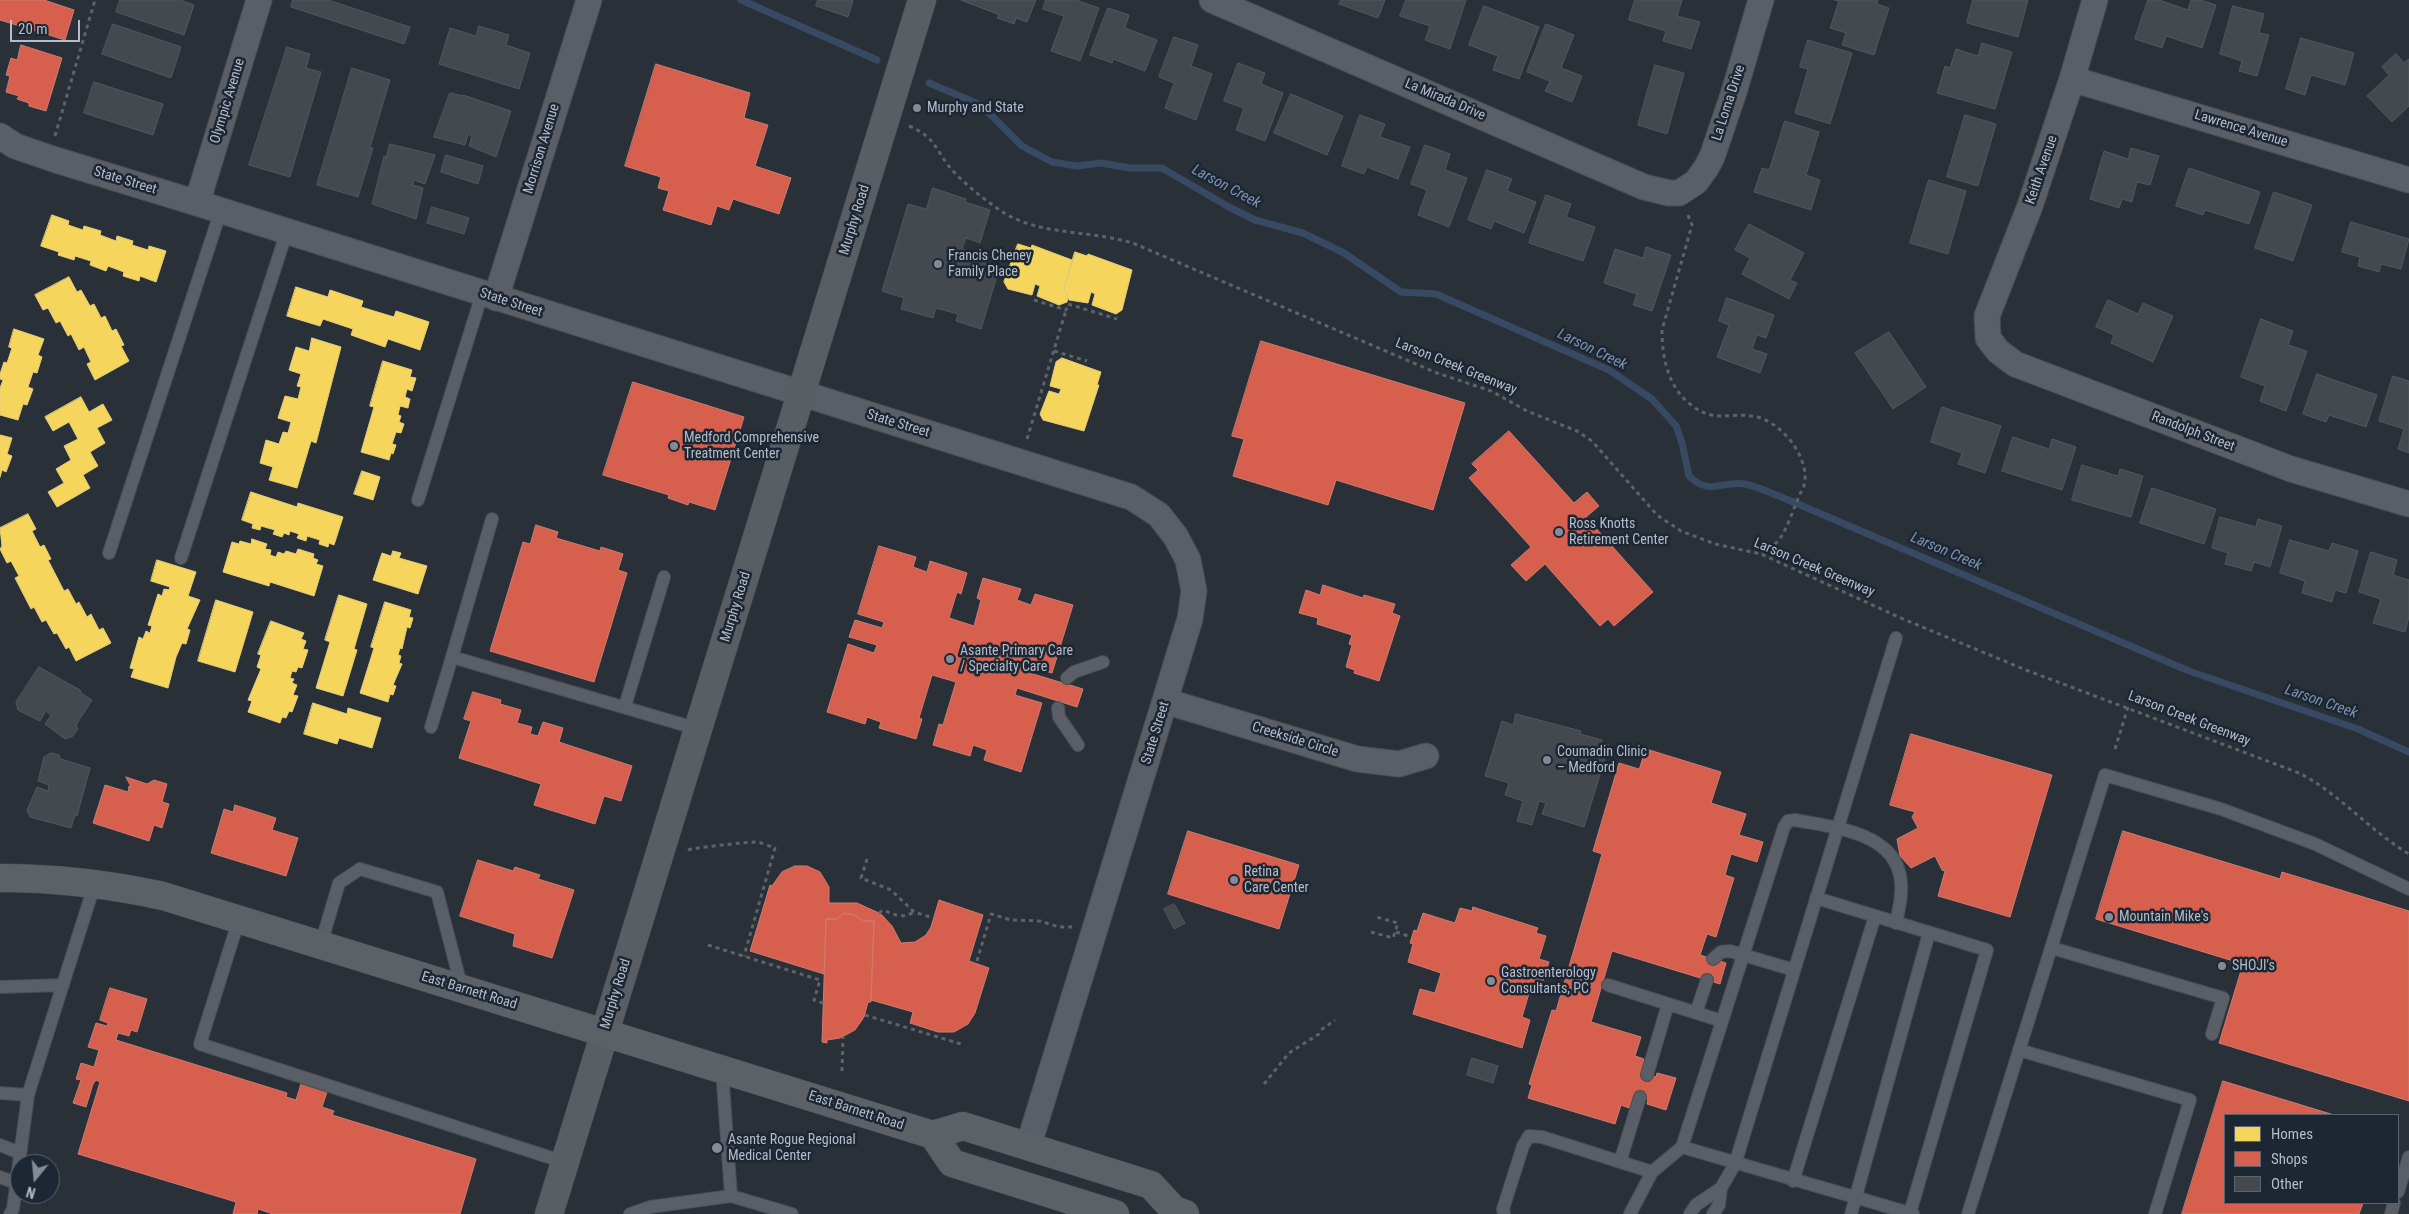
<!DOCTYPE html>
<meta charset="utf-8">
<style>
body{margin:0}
#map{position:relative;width:2409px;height:1214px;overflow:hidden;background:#2a3038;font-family:"Roboto Condensed",sans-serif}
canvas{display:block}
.legend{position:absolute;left:2224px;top:1114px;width:175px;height:90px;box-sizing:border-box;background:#1d2633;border:1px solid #59626f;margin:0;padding:6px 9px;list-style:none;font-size:15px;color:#b4bcc9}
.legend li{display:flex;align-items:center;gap:10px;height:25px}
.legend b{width:25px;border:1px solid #59626f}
.north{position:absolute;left:10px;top:1154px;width:50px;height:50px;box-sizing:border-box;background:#1d2633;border:1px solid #59626f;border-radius:50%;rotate:197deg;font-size:14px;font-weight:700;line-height:20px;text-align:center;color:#b4bcc9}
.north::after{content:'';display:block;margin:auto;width:18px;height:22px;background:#848b96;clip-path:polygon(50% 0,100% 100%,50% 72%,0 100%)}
.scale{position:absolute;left:10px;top:20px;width:70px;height:22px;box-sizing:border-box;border:2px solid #b4bcc9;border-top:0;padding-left:6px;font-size:15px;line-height:18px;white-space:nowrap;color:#b4bcc9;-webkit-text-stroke:4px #1d2633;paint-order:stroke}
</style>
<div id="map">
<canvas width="2409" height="1214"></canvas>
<ul class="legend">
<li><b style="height:14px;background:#f6d55c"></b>Homes</li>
<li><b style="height:14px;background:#d6604d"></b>Shops</li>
<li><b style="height:14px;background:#444950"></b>Other</li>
</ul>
<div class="north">N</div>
<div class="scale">20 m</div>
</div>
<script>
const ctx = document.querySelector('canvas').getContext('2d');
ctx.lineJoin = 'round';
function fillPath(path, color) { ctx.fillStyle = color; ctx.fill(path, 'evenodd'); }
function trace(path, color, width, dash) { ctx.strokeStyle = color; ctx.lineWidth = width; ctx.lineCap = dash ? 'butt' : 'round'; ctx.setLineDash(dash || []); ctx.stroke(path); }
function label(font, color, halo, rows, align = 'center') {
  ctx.font = font + ' "Roboto Condensed",sans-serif'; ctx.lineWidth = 5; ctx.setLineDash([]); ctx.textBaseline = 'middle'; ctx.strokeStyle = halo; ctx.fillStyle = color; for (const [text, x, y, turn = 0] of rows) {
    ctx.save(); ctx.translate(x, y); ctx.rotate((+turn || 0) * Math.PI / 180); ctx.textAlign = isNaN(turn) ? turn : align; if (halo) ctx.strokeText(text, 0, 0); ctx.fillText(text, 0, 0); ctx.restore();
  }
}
const homes = new Path2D(`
 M52,215L69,221L68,225L83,230L84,226L101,231L100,235L116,241L117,236L133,241L132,245L148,250L149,246L166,251L156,282L140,276L139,281L123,276L124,272L108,266L106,271L90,265L91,261L75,256L74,260L58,255L59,252L41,246Z
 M1018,244L1031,248L1032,245L1072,260L1064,288L1068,298L1067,302L1059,305L1037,296L1040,286L1035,284L1032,295L1008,289L1004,282Z
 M1075,252L1087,256L1088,254L1132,270L1122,310L1116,314L1092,305L1095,294L1091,292L1088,303L1069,300L1064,288Z
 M69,277L77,292L81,290L90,306L94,304L101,318L105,316L112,331L116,329L124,345L121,346L129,361L95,380L87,364L91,362L84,347L79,350L71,334L68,336L60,321L56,323L48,308L43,310L35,295Z
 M296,287L328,297L330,290L363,301L361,307L394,317L396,311L429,322L420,350L388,339L385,347L351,335L353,329L323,319L320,326L287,316Z
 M14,329L44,339L38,355L42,357L37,373L33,372L28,387L33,389L27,405L23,404L18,420L0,415V388L3,380L0,379V374L4,362L7,363L12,348L9,347Z
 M312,338L341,347L316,443L311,441L297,488L269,480L273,467L260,463L266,440L279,444L283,432L288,433L291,422L278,418L285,396L298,399L301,387L297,386L301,374L289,370L296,347L309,351Z
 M1062,358L1101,372L1097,385H1099L1084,431L1043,420L1040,414L1049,391L1059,394L1061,389L1050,386L1056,362Z
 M383,361L412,370L410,377L416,378L412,391L407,389L405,397L410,399L408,408L400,406L398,415L401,416L399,422L404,424L401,433L396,432L392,444L396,445L393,454L391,453L389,460L361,452L374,407L370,406Z
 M81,397L89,412L103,404L112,420L97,428L105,443L90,452L98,466L83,475L90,488L57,507L48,492L64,483L56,469L71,460L64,446L78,439L69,422L53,431L45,417Z
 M0,435L12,438L7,454L12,456L6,472L2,470L0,477Z
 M362,471L380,477L373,500L354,494Z
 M251,492L297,507L298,503L343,517L334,545L329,543L328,547L319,544L320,540L307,536L306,541L297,538L299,534L290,531L289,535L284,533L282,537L273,534L275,530L261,526L260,530L252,528L253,524L242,520Z
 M28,514L36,529L32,531L40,547L44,545L51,559L48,560L64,591L68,589L76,604L79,602L87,617L91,614L99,630L103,628L111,643L76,661L69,647L66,649L57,633L54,634L46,620L42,622L34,607L31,609L15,578L19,576L11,561L7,563L0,549L2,546L0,528Z
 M252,539L267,544L265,549L271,550L270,555L276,557L278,552L284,554L286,551L296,554L298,549L314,554L313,558L318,560L316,564L323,566L314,596L270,582L269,586L223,572L232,542L239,544L240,541L251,544Z
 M393,551L401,553L399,558L427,566L418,594L373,580L382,553L391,556Z
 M157,560L196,572L188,596L200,600L187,629L190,630L186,644L182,643L176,657L168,688L131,677L134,669L130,668L139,637L143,639L146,631L150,633L152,626L148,625L158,594L162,596L164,589L169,590L170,587L151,581Z
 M339,595L367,604L354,649L357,650L343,696L316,688L330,642L325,640Z
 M216,600L253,612L235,672L198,661Z
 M385,602L411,610L409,617L413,618L410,628L407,627L402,649L400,648L398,655L401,656L399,663L402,664L393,685L396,686L393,695L390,694L388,702L360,693L374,648L371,647Z
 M271,621L304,633L301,639L306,641L303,649L308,650L302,668L298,667L296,672L292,671L290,678L294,679L292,683L297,685L293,695L298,696L292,712L289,711L286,718L282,717L280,723L248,712L252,701L248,700L261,669L257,667L261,655L258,654Z
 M313,703L347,714L348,708L381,718L372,748L339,738L337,744L304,734Z`);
const shops = new Path2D(`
 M0,0H44L74,10L65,40L0,20Z
 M21,45L62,58L46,111L29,106V103L17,99L19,96L6,92L10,76L6,75L11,58L17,60Z
 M656,64L750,93L744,118L768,125L755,166L791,178L779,214L733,199L729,210L717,206L711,225L663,210L669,191L658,188L661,177L625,166Z
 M1261,341L1465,403L1433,510L1336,480L1328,505L1233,476L1244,439L1232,436Z
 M633,382L744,417L715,510L689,502L688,505L668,498L669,495L603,475Z
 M1509,431L1574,503L1587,492L1599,506L1586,517L1653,592L1614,626L1608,619L1600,626L1545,564L1526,581L1511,565L1531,547L1469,478L1478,470L1472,464Z
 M536,525L558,532L556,538L600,551L601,547L623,554L618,570L627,573L594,682L490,651L523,542L530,544Z
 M879,546L916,557L913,567L927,572L930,561L967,573L961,594L957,592L949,618L974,626L981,600L977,598L983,578L1021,589L1017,600L1031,605L1035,594L1073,605L1052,673L1025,665L1023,671L1083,689L1077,707L1017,688L1015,695L1042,703L1021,772L984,760L987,750L973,745L970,756L933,745L939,724L943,725L956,682L932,675L919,718L922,719L916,739L879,728L881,722L867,717L865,724L827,712L848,644L874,653L877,645L849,637L855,620L882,628L884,622L858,614Z
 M1323,585L1363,598L1364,595L1395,604L1392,613L1400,616L1379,681L1354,673L1355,670L1346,667L1352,645L1349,644L1352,635L1317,624L1318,618L1299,613L1306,590L1320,595Z
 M473,692L501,700L500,704L521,710L517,723L532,727L530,734L538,736L543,722L563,728L559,742L632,766L621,801L604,796L595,824L534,805L541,784L459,758L471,721L464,719Z
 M1911,734L2052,775L2010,917L1938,896L1945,871L1942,870L1935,856L1911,868L1900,856L1897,839L1918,828L1912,817L1915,812L1890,805Z
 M1646,749L1721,772L1711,803L1746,814L1739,835L1763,842L1757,862L1731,854L1725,875L1734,878L1716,937L1707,934L1700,955L1726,963L1720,984L1612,951L1591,1022L1641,1037L1635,1056L1644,1059L1642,1073L1656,1077L1657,1073L1676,1078L1666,1110L1647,1104L1648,1099L1636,1096L1635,1100L1632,1099L1629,1108L1621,1105L1615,1124L1528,1098L1532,1085L1529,1084L1552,1010L1556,1011L1602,854L1593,851L1619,763L1639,769Z
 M126,777L147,784L154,780L167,784L162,802L169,804L162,828L154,825L149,841L93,823L105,785L128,792L129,786L131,787Z
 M235,805L276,818L272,830L298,838L286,876L211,853L224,809L233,812Z
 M1188,831L1299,865L1279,929L1168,894Z
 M2123,831L2274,877L2280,879L2282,872L2409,911V1101L2219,1043L2243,964L2096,919Z
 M478,860L513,871L515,867L540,875L538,879L574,890L552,958L513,946L515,934L460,916Z
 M795,866H807L820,872L829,887V903H857L881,914L892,926L901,943L915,942L926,935L931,927L939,900L983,915L969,961L989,968L975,1013L968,1024L954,1032H938L910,1023L913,1012L871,1000L874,921H864L855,915L844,913L836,919H826L824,974L750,951L770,885L772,886L782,872Z
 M1473,907L1538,928L1536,933L1546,936L1539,959L1549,962L1539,993L1530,990L1522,1017L1530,1020L1522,1048L1413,1014L1420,989L1435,993L1441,973L1408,962L1413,944L1410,943L1414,930L1417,931L1423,913L1455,923L1460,908L1472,911Z
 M844,913L855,915L864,921H874L871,1000V1002H868L864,1017L855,1030L840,1038L827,1040V1043L822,1042L826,919H836Z
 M110,988L147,999L137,1032L131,1030L129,1036L118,1033L116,1040L287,1093L286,1097L296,1100L301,1084L327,1092L322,1107L334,1111L332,1115L476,1159L460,1214H273L258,1209L257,1214H233L236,1202L78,1154L100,1082L96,1080L93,1084L86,1107L73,1103L81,1080L76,1079L81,1063L94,1067L99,1050L88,1047L96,1023L107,1026L108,1023L100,1020Z
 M2223,1081L2334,1115H2225V1203H2363L2359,1214H2182Z`);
const stream = new Path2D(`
 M741,0L877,60
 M929,83L981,105L1022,146L1052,162L1077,166L1101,163L1130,168H1162L1229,207L1255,220L1303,233L1344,253L1401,292L1436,294L1609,370L1652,399L1676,426L1682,443L1689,476C1711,497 1722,480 1745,484C1756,486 1768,492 1779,496L2189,671L2358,729L2409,752`);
const building = new Path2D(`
 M120,0H180L194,5L184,35L116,12Z
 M293,0H328L410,27L404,44L291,7Z
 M818,0H853L848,17L816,6Z
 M961,0H1036L1027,22L1016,18L1014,24L997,18L999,15Z
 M1046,0H1076L1099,8L1080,61L1051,51L1064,16L1043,9Z
 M1341,0H1385L1378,18L1339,4Z
 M1406,0H1466L1450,49L1425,40L1430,26L1400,16Z
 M1635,0H1682L1677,16L1700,22L1691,49L1663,41L1666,31L1629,20Z
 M1835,0H1878L1877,4L1889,8L1874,55L1842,45L1846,33L1830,28L1839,1Z
 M1973,0H2028L2018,37L1967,23Z
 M2148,0H2159L2188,10L2191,0H2200L2216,5L2202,48L2166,36L2162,48L2135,39Z
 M1484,6L1539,27L1519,79L1493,70L1498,56L1469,45Z
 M2233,6L2264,14L2259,33L2269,35L2257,76L2239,71L2242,61L2220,54Z
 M1108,8L1129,15L1125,28L1157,40L1145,71L1113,59L1112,63L1090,55Z
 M113,24L181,47L171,78L102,54Z
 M1546,24L1574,35L1561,68L1582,76L1572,102L1545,91L1550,81L1527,72Z
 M479,26L509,35L506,45L530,53L519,89L439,64L450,28L476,36Z
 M1174,37L1198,45L1191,66L1212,74L1196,120L1165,108L1174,83L1159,77Z
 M2301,38L2354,53L2345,85L2311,75L2305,95L2286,89Z
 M1808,40L1852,53L1830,124L1795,113L1808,69L1800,67Z
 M1982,43L2012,52L1995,109L1937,93L1945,66L1950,68L1956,49L1978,56Z
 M287,47L310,54L306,68L321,72L290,177L249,165Z
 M2396,54L2404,63L2409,59V106L2392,122L2367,96L2389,75L2382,67Z
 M1238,63L1265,73L1261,84L1283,93L1265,141L1236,130L1244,108L1224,101Z
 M1655,65L1684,73L1667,134L1638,125Z
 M352,68L390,80L370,147L373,148L358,197L317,185Z
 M94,82L163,104L153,135L84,113Z
 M450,93L463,96V95L511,111L496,157L469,146L472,136L468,134L465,145L434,137Z
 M1291,94L1343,116L1327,155L1274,133Z
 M1360,115L1385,124L1380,137L1410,147L1398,179L1367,167L1364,174L1342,166Z
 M1965,115L1996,124L1978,186L1947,177Z
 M1785,121L1819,132L1806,175L1820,180L1811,210L1754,192L1762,168L1769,170Z
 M390,144L435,155L425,184L414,180L413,185L423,188L416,219L372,204L384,156L386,157Z
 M1425,145L1450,154L1445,170L1467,178L1449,227L1418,215L1427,190L1411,184Z
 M2131,148L2159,156L2150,185L2137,182L2132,202L2122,199L2119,208L2090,199L2104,151L2128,159Z
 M446,155L483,166L478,184L441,172Z
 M2189,168L2260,192L2249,224L2205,210L2203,215L2176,206Z
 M1487,170L1512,179L1507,191L1536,202L1524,233L1494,221L1491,229L1468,220Z
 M1929,180L1966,191L1948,254L1910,243Z
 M933,188L966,199L965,202L990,210L980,243L966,238L962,249L988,256L983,272L997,276L981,329L956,321L958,314L936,308L933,318L901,309L904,298L882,291L908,204L926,209Z
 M2274,192L2312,205L2293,261L2255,248Z
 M1546,195L1571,204L1566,217L1595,227L1583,261L1529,243Z
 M432,207L469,218L464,234L427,223Z
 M2351,222L2409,239L2401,269L2381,264L2379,272L2358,266L2360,257L2342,252Z
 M1749,224L1804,253L1790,280L1797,283L1789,299L1742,274L1750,258L1735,250Z
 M1646,247L1671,255L1652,311L1633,305L1637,294L1604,283L1615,249L1643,258Z
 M1727,298L1774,315L1766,338L1757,335L1752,349L1767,354L1760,373L1717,357L1729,325L1719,321Z
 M2108,300L2138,314L2143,303L2173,316L2153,362L2111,343L2114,335L2096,327Z
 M2261,319L2293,331L2288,345L2307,351L2286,411L2260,401L2265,386L2241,377Z
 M1889,332L1926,387L1893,409L1855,353Z
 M2317,374L2377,395L2366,427L2329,415L2326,422L2303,414Z
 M2393,376L2409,381V453L2398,449L2404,429L2379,421Z
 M1942,407L2001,426L1985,473L1958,464L1962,453L1931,442Z
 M2013,437L2049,449L2052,439L2076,447L2062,490L2002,471Z
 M2082,465L2118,476L2120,469L2143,476L2131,517L2072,500Z
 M2152,488L2216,509L2204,544L2140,523Z
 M2220,517L2256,527L2258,519L2282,526L2270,567L2254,562L2251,571L2225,564L2228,553L2212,548Z
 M2290,540L2329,551L2332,543L2358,551L2346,593L2335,590L2332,602L2302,593L2305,581L2280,573Z
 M2371,552L2397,560L2393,575L2409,580V617L2405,632L2373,623L2381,599L2359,592Z
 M39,667L80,690L81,693L92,700L76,725L78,729L73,736L65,739L45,724L51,715L46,711L40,721L18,710L16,702Z
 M1516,714L1581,731L1580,734L1602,740V743L1609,745L1584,827L1542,814L1546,803L1539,801L1532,825L1517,821L1523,801L1505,795L1509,783L1485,776L1502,721L1513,725Z
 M52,753L59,755L61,759L90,768L77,816L75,815L71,828L30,817L27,810L37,787L48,791L49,785L38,781L44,757Z
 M1174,904L1185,923L1174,929L1164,909Z
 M1472,1058L1498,1066L1493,1083L1467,1075Z`);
const path = new Path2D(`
 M909,126C938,138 935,152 954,172C967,186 985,200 1001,211C1041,237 1091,229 1135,244L1437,373L1491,391L1527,411L1577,431L1592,441L1657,515L1681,531L1715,544L1761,554L1903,619L2026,670L2299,773C2340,794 2370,831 2409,854
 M55,136L95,0
 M1688,215L1692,225L1662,330C1662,358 1668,387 1691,405C1714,424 1732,411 1757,417C1781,423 1807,454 1805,480C1805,485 1802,490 1800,494C1794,507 1786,533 1777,542C1772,547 1767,550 1762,554
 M1034,300L1066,310L1068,304L1117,319
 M1054,351L1087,361
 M1027,439L1066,310
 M2115,749L2128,707
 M688,850C692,848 748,842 755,842C761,842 769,846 775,848L744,956
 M867,859L861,878L891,890L914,912L933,918
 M879,913L883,910C895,915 902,919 914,912
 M1371,932L1393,938L1398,923L1376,917
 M1396,932L1411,937
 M708,945L820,980L814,1000L823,1003
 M977,961L991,914L1011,920L1040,921L1059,927H1072
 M865,1015L961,1044
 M842,1071L843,1037
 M1264,1084L1289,1053L1319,1034L1321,1030L1335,1020`);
const lane = new Path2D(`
 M418,500L482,294
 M492,519L452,657L698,729
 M109,553L221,210
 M181,558L287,231
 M1067,678L1074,672L1103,662
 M625,706L664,577
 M1058,708L1059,717L1078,745
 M431,727L452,657
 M1816,898L1987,950L1910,1213
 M239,919L200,1044L564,1162
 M321,944L339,883L360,869L437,892L462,989
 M2052,948L2223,998L2212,1034
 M1713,959L1721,952L1730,951L1794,970
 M1608,985L1722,1021
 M0,987L63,985
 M1696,1013L1707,980
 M2019,1050L2190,1100L2155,1214
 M722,1069L731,1196L792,1214
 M1647,1075L1668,1004
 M0,1093L28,1095
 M0,1145L20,1153
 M1682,1147L1784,827L1788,821L1795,820C1837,828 1905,833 1901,892C1901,902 1898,913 1896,923
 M1620,1162L1640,1097
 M0,1177L16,1183
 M1793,1181L1875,916
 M2398,1192L2409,1157
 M10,1214L13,1209L28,1095L95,883
 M630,1214L650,1207L731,1196
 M1504,1214L1503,1209L1523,1146L1529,1136L1542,1137L1652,1172
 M1630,1214L1652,1172L1682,1147L1913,1214
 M1690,1214L1696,1205L1721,1188L1735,1164L1896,638
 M1713,1214L1719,1205L1721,1188
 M1851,1214L1929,933
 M1968,1214L2105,775L2221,809L2315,844L2409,889
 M2391,1214L2394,1203`);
const street = new Path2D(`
 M1212,0L1644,187L1669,193H1679L1696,182L1706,168L1712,157L1734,92L1761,0
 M2095,0L2072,79L2030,206L1987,316L1988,338L1998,351L2015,364L2291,469L2409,504
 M2072,79L2409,180
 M0,136L15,146L56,160L197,203L1131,497L1159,515L1176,537L1188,560L1194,591L1190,619L1028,1147
 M197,203L259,0
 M496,298L589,0
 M1165,701L1357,759L1399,764L1426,756`);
const secondary = new Path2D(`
 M549,1214L922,0`);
const primary = new Path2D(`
 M0,878C56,878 108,884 163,896L933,1135L963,1126L1151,1185L1174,1210L1185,1214
 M933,1135L952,1163L1115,1214`);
const markers = [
 [917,108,5,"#848b96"],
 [938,264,5,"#848b96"],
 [674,446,5,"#848b96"],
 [1559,532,5,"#848b96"],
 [950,659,5,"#848b96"],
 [1547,760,5,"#848b96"],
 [1234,880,5,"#848b96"],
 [2109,917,5,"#848b96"],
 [2222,966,5,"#848b96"],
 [1491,981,5,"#848b96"],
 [717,1148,6,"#848b96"]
];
const streetNames = [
 ["La Mirada Drive",1445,100,23],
 ["Olympic Avenue",228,101,-73],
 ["La Loma Drive",1729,103,-72],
 ["Lawrence Avenue",2241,129,17],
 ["Morrison Avenue",542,149,-73],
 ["Keith Avenue",2042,170,-71],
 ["State Street",125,181,17],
 ["Murphy Road",855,220,-73],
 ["State Street",511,303,18],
 ["Larson Creek Greenway",1456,367,22],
 ["State Street",898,424,17],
 ["Randolph Street",2193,432,21],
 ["Larson Creek Greenway",1814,568,23],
 ["Murphy Road",736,607,-73],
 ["Larson Creek Greenway",2189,719,21],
 ["State Street",1156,733,-73],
 ["Creekside Circle",1295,740,17],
 ["East Barnett Road",469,991,17],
 ["Murphy Road",616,994,-73],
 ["East Barnett Road",856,1111,18]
];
const poiNames = [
 ["Murphy and State",927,108],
 ["Francis Cheney",948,256],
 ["Family Place",948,272],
 ["Medford Comprehensive",684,438],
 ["Treatment Center",684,454],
 ["Ross Knotts",1569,524],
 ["Retirement Center",1569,540],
 ["Asante Primary Care",960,651],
 ["/ Specialty Care",960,667],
 ["Coumadin Clinic",1557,752],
 ["– Medford",1557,768],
 ["Retina",1244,872],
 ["Care Center",1244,888],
 ["Mountain Mike's",2119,917],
 ["SHOJI's",2232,966],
 ["Gastroenterology",1501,973],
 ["Consultants, PC",1501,989],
 ["Asante Rogue Regional",728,1140],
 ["Medical Center",728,1156]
];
const waterNames = [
 ["Larson Creek",1226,187,28],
 ["Larson Creek",1592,350,26],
 ["Larson Creek",1946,552,23],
 ["Larson Creek",2321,702,19]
];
fillPath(homes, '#f6d55c');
trace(homes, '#e2ce7d', 1);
fillPath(shops, '#d6604d');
trace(shops, '#cc7c72', 1);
trace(stream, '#384963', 7);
fillPath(building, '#444950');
trace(building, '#52575f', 1);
trace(lane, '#484c53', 14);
trace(street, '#484c53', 27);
trace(secondary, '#484c53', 29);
trace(primary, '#484c55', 29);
trace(path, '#5d636a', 3, [4, 4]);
trace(lane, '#5a5e66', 12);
trace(street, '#5a5e66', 25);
trace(secondary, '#595d64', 28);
trace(primary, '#5c6168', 28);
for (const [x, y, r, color] of markers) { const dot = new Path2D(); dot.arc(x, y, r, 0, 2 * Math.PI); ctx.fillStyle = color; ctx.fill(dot); trace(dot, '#1d2633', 2); }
label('14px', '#b4bcc9', '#1d2633', streetNames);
label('14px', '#b4bcc9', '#1d2633', poiNames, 'left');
label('italic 15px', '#7c92b1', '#1d2633', waterNames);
</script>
